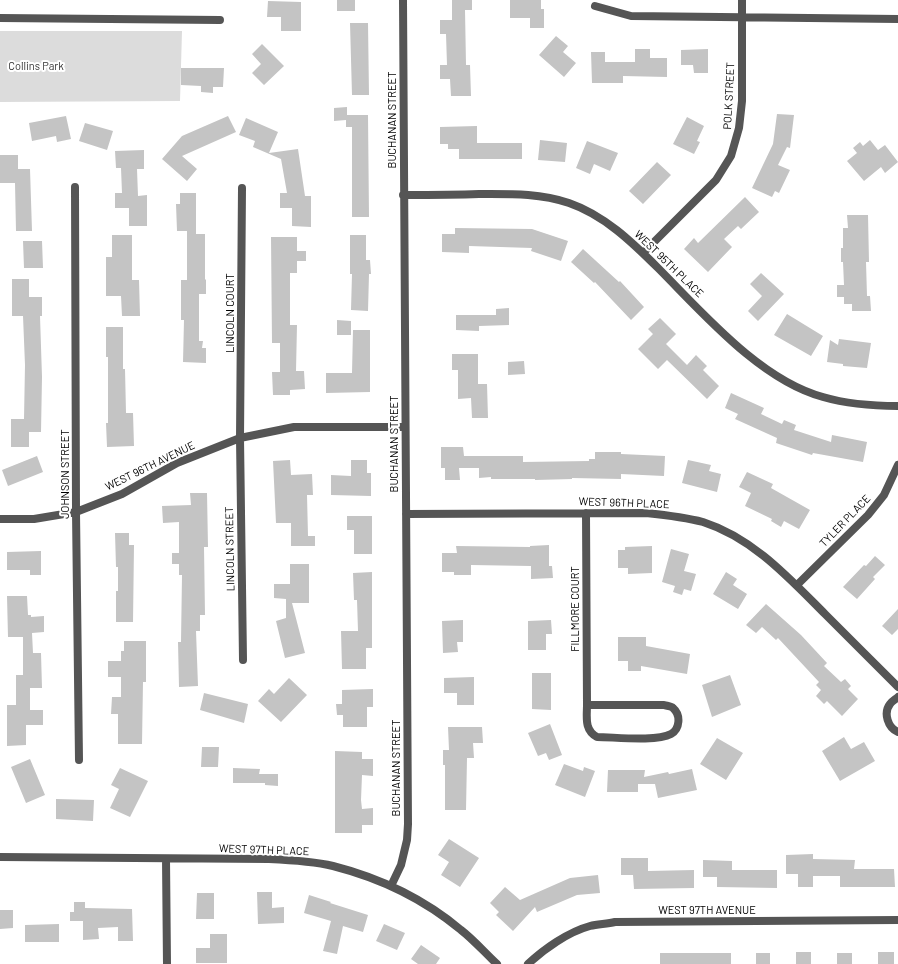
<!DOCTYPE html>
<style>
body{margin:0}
canvas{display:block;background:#fff}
</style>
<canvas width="898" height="964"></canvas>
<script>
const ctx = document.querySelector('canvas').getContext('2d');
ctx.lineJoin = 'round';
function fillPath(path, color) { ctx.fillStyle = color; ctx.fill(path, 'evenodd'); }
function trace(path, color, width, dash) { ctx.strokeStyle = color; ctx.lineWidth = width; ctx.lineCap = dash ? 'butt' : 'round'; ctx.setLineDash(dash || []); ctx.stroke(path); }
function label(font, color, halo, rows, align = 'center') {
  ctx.font = font + ' Barlow,sans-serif'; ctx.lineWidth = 4; ctx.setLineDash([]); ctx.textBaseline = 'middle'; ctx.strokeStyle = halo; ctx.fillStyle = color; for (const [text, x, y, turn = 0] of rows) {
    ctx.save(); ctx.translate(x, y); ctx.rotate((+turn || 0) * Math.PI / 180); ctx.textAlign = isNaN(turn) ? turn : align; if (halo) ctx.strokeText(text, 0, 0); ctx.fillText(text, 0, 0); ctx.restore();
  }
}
const green = new Path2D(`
 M0,31H182L180,101L0,102Z`);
const building = new Path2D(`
 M337,0H355V11H337Z
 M452,0H472V10H465L466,65H470L471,96H451L450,79H440V65H447L446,34H440V20H452Z
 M510,0H541V9H544V28H530V18H510Z
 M268,1L301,2V31H281V17H267Z
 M350,23H368L369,95H352Z
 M556,36L568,46L563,52L576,63L564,77L539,55Z
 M262,44L284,66L264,85L252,73L261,64L252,54Z
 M635,49H650V58H667V77L623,76V83H592L591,52H605V62H635Z
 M708,49V73H694L693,65H681V50Z
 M181,68H224L223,87H213V93L201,92V86L181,85Z
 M347,107V115H368L369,217H352V127H346V120L334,121V108Z
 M777,114L794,115L790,148L787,147L778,165L790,170L779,193L775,191L772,197L752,188L773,144Z
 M66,116L71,139L57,142L56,136L32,141L29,123Z
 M228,116L236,132L182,156L197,169L187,181L162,159L182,136Z
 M687,117L704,126L697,141L700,142L694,154L673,144Z
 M246,118L278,132L269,153L298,149L305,196H311V227L292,226V208H280V193H287L281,159L253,147L255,141L239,135Z
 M85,123L113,131L107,150L79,141Z
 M477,126V143H522V159H459V149H448V144H440V127Z
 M540,140L567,143L565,162L538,160Z
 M870,140L878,150L885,145L898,162L885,173L881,167L864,181L847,161L857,153L853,148L860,142L863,146Z
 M587,141L618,153L610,171L594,164L590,174L576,168Z
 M144,150V169H137L138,196L147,195V226H129V208H115V193H122L121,168H116L115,151Z
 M0,155H18V169H30L32,231H16L15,183H0Z
 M657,162L671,175L643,204L629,191Z
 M180,193H196V234H205V280L206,279V294H199V341H203L202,348H206V363L183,362L184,320H181V280H187V231H177L176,204H180Z
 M745,197L759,212L741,229L738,226L724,239L732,247L708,272L684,249L694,238L698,243Z
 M847,215H868L869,262H866L867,296H870L871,311H852V304H844V297H837V285H844L843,262H841V248H843V228H848Z
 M455,228L532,229L568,241L561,261L531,251L532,248L469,246V253L442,252V234H455Z
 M112,235H132V280H139L140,316H122L121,296H106V257H112Z
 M350,235H366V260H370L371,274H369L368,311L351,310L352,274H350Z
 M271,237H297V251H306V261H297V273H290V325H297L296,371H304L305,389L290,390V395H273L272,372H280V343H272Z
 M23,241H42L43,268H24Z
 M583,249L619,282L620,281L644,307L631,320L595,282L594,283L571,262Z
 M761,273L784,294L758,321L748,311L762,296L750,284Z
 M12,279H29V297H42V316H40L42,377L41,432H29V447H11V419H24L25,365L23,316H12Z
 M509,308V325L479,326V331L456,330V315H496V309Z
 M787,314L823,336L811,356L774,335Z
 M660,318L676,334L666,344L687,365L696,355L707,366L703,370L719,386L707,399L667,360L658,369L638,349L653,334L648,329Z
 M337,320L351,321V335H337Z
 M106,327H123V369H125L126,413H133L134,446L107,447L106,423H108V357H106Z
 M353,330H370V392L326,393V373H352Z
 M839,339L871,343L867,368L843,366V364L827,362L830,340L838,345Z
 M452,354H478V384H487L488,418H472L471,398L458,399V370H452Z
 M524,361L525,374L508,375V362Z
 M731,393L764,408L761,414L782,424L784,420L796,425L794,430L831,442L832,435L867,442L863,462L813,453L812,455L776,443L777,438L735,419L738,414L725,408Z
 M441,447H463L464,456H523V462L589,461V459H595V452H621V454L665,456L664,476L621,474V479L572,478V479L535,480V479H491V477L479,478V468H459L460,480H445V468H441Z
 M37,456L43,472L8,486L2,470Z
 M290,460L291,475L312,474L313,495H307L308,536H315V546H291V523H276L273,461Z
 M351,460H367V473H371V496L331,495V475L351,476Z
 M688,460L711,465L709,471L721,474L717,492L682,483Z
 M747,472L773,484L771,488L810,510L799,529L784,521L781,527L771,521L772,519L745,506L751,493L739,487Z
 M190,493H207L208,547H204L205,615H200V631H196L198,686L179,687L178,642H181L182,575H179V564H172V553H179V522L163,523L162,506L191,505Z
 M347,516H372V554H354V530H347Z
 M115,533H129V545H134L133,622H116V591H118V567H116Z
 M549,545V566H552L553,578L531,579V566L471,565V575H454V572H442V553H457L456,546L530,547V546Z
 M652,546V573L628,574V568H618V550H625V547Z
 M671,549L689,554L684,571L696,574L691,591L684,589L682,595L673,592L675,586L662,582Z
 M41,551V575H30V570H7V552Z
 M875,556L885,565L873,577L875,579L857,599L843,587L864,565L866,566Z
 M290,564H309V603H292L305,653L285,658L276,621L286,618V599L274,598V584H290Z
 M372,572V648H366V669H342L341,631H358L357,600H354L353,573Z
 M726,572L737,579L733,585L747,594L738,609L713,594Z
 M7,596H27L28,615H31V617L44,616V632L32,633L33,653H41L42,688H30V710H43V725H26V745L7,746V705H16V675H23V637H8Z
 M766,604L801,635L827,663L824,666L841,682L845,679L851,686L848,689L858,699L842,716L827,701L824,704L816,696L821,690L816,685L819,682L778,638L776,640L762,627L756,633L746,625Z
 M898,609V629L892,635L882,626Z
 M463,620V642H457L458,652L443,653L442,621Z
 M551,620L552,634H546V650H528V621Z
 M618,637H646V646L690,654L687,674L641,666V671H628V661H618Z
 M124,641H146V682H143L142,744H118V714H111L112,697H121V677H108V661H121V651H124Z
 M532,673H551V710L532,709Z
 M730,675L741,705L712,717L702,685Z
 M474,677V705H457V693H444V678Z
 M289,678L307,695L281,722L258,701L269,689L274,694Z
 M373,689V707H367V727H343V715H337L336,704H342V690Z
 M204,693L248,704L244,723L200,710Z
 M550,724L562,755L549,760L546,753L538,756L528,733Z
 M448,727H482L483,743H473L474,758H467L466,810H445V765H443V750H449Z
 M844,737L851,749L864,742L875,761L840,781L822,751Z
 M717,738L743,753L726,780L700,764Z
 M202,747H219L218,767H201Z
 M335,751L362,752V759H373V776L362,775L361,800L362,809L373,808V825H362V833H335Z
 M30,759L45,795L26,803L11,767Z
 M564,764L583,771L584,767L595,771L585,797L555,785Z
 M120,768L148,781L130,817L110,808L119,789L111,785Z
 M233,768L260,769L259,774H278V786L265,785V783H233Z
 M692,769L697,790L658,798L655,784H638V792H607L608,770H645L644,777L668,772L669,774Z
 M56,799L94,800L93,821L56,819Z
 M449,839L479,858L460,887L441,875L449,862L438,855Z
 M813,854V859L855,860L854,869H894L895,887H840V876H813V887H798V874H786V855Z
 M621,858H648V871L694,870V888L634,889L633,875H621Z
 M703,860L732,861V870H777V888L717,887V877H703Z
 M598,875L600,893L577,895L537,912L535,907L513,931L496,915L499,912L490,903L505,887L520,900L570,878Z
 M257,892H272V908L284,907V923L258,924Z
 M197,893H214V919H196Z
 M309,895L331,902L330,903L368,915L363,932L343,926L337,954L323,951L331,921L304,913Z
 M74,902H85V908L132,909L133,941H118V927L98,928L99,939L83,940V921H70V912H74Z
 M0,910H13V928L0,929Z
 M59,924V942H25V925Z
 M384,924L405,933L397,950L376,941Z
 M210,934H227V963H196V948H210Z
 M421,945L440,958L436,964H418L411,959Z
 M796,952H811V964H796Z
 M878,952H894V964H878Z
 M660,953H731V964H660Z
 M756,953H770V964H756Z
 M837,953H852V964H837Z`);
const street = new Path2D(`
 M595,6L631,16L898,19
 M0,18L220,20
 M75,187L76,512L79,760
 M242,188L240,438L243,660
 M403,195C429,195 454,195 479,194C510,194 539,193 569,203C604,215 632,242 658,268C703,313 760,380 823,397C847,404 873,406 898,406
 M643,253L716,180L731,156L739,128L742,101V0
 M586,513L587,705C587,717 584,730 597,737C614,737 656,742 671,734C680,729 681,715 673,708C671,706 667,706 664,705H587
 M406,514L646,513C665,515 684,517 703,522C753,538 789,578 825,614C849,638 874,663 898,687
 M0,519H34L76,512L122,494L177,463L240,438L294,427H405
 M797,585L868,515L884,495L898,465
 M898,697C896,699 892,701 890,704C883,713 888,728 898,732
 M0,857L269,859C291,860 312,861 333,866C380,878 424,899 461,930C474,940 485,953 497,964
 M166,859L167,964
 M391,886L401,865L407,840L408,824L403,0
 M528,964C544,949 568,932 590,926C598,924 607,924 615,922L898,920`);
const parkNames = [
 ["Collins Park",36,66]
];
const streetNames = [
 ["POLK STREET",729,96,-87],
 ["BUCHANAN STREET",392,120,-90],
 ["WEST 95TH PLACE",669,264,44],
 ["LINCOLN COURT",230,313,-90],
 ["BUCHANAN STREET",394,444,-90],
 ["WEST 96TH AVENUE",150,466,-26],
 ["JOHNSON STREET",65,474,-90],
 ["WEST 96TH PLACE",624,503,2],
 ["TYLER PLACE",845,521,-46],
 ["LINCOLN STREET",230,549,-91],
 ["FILLMORE COURT",575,609,-90],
 ["BUCHANAN STREET",396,768,-90],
 ["WEST 97TH PLACE",264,850,2],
 ["WEST 97TH AVENUE",707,910]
];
fillPath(green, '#dcdcdc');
fillPath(building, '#c4c4c4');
trace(street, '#555', 8);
label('11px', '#333', '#fff', parkNames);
label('11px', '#000', '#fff', streetNames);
</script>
